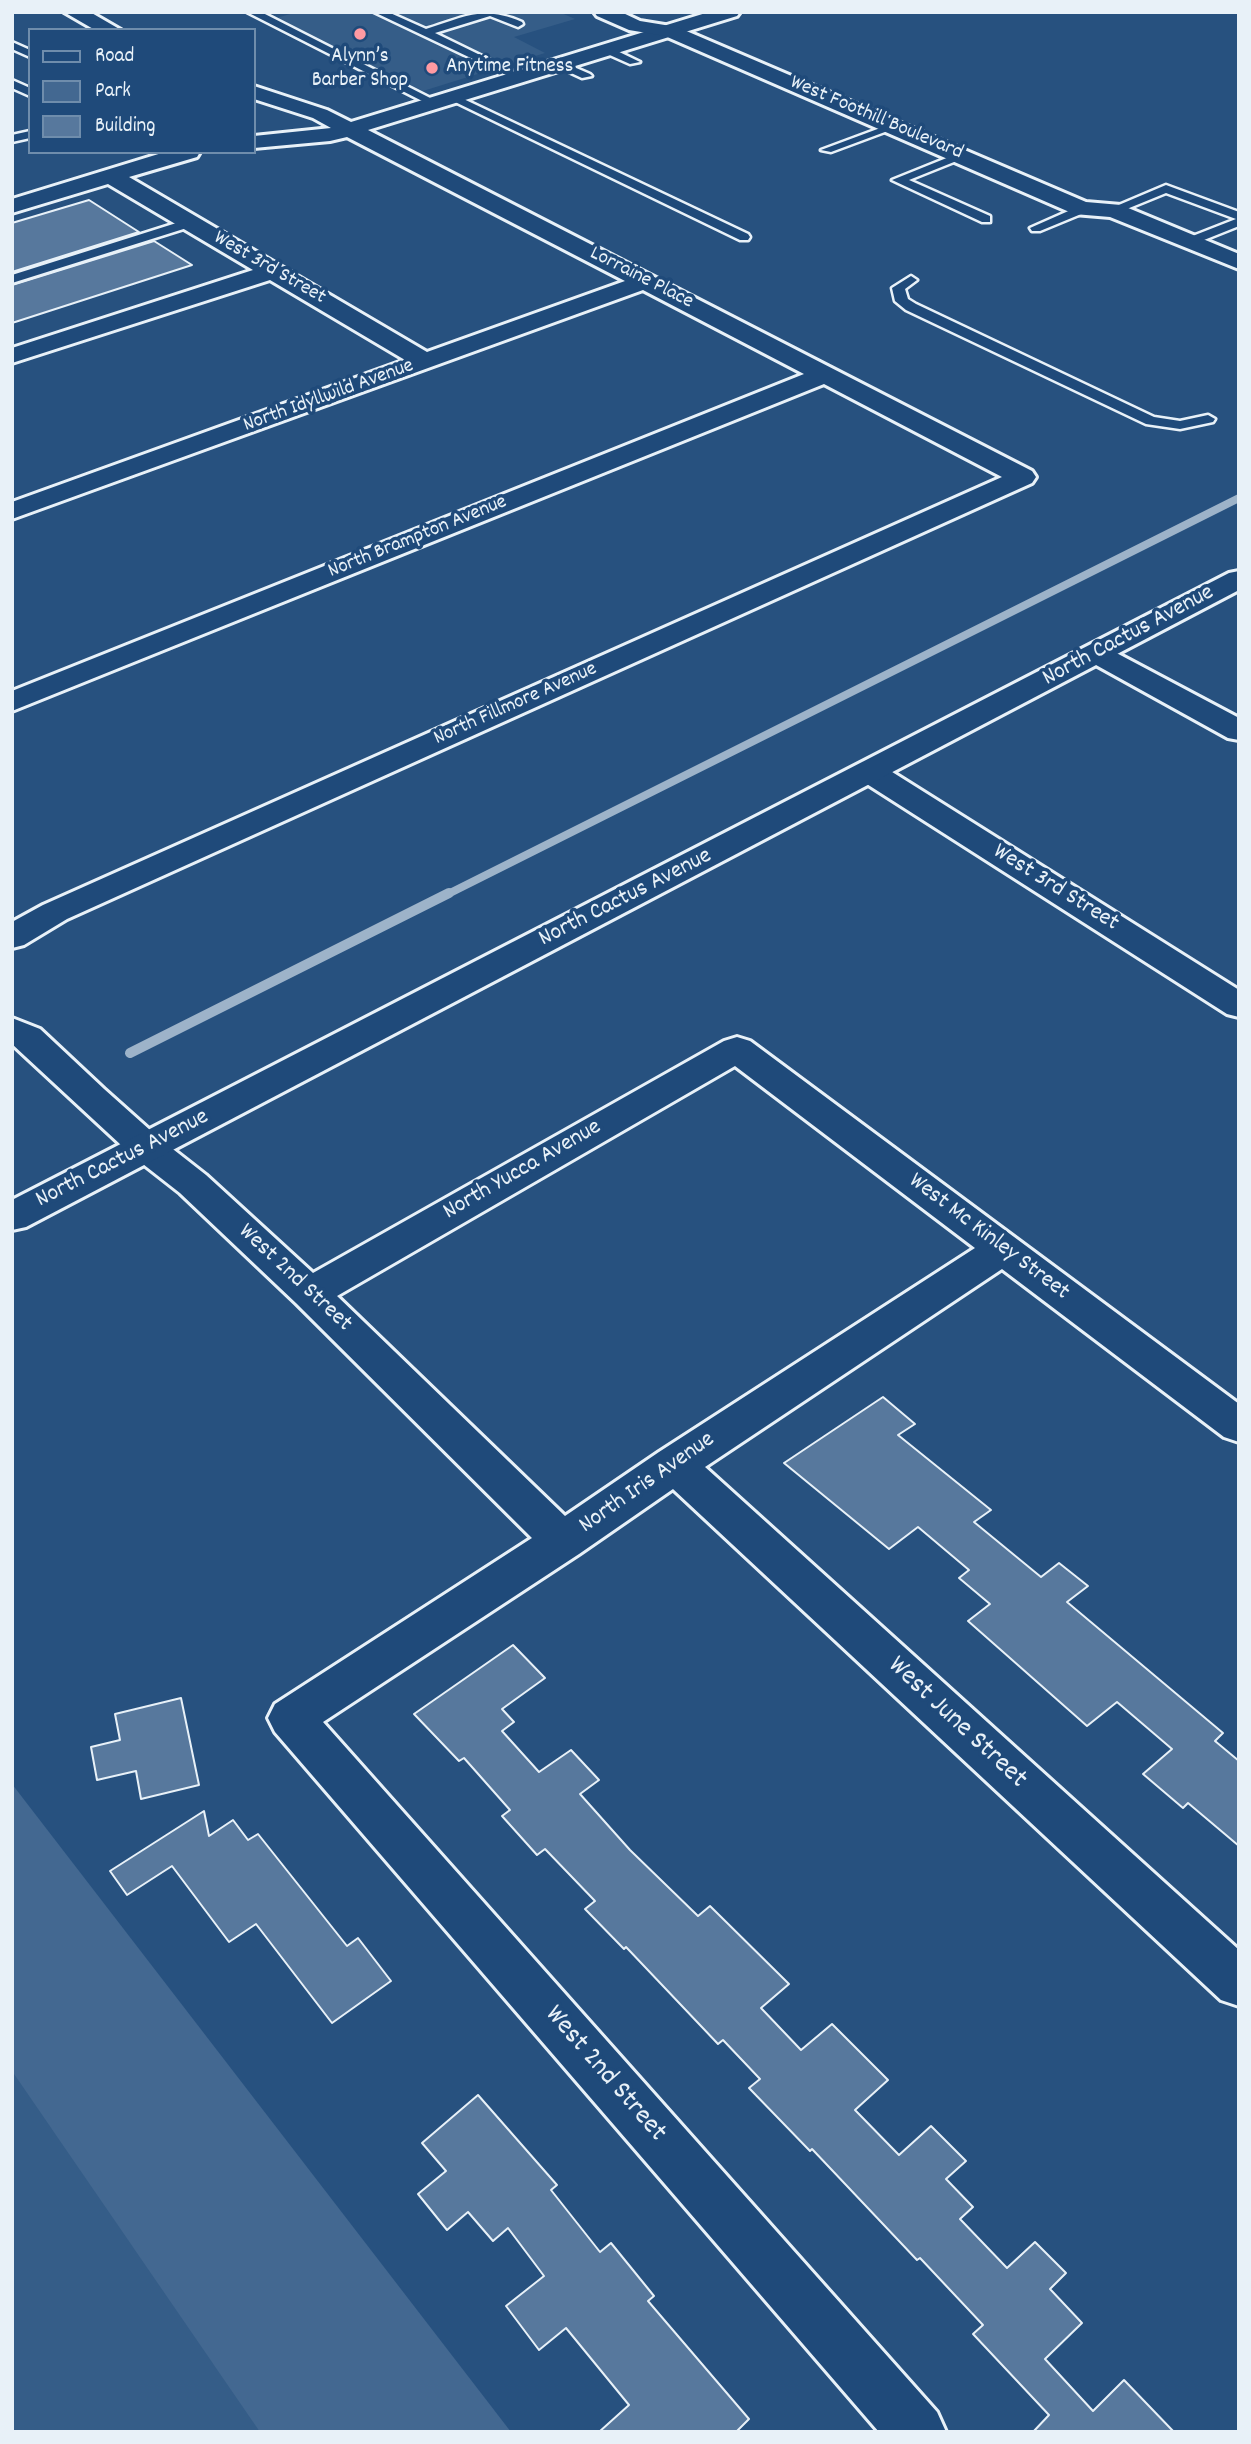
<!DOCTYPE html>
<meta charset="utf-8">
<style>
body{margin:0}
#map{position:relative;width:1251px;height:2444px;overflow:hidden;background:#27517f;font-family:Dekko,sans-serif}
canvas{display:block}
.frame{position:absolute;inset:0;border:14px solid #e8f1f8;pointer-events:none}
.legend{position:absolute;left:28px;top:28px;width:228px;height:126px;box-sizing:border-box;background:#1f4a7a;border:2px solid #6f8dac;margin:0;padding:9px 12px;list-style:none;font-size:21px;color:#e8f1f8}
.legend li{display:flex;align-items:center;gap:14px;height:35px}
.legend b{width:35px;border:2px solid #6f8dac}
</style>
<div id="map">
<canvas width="1251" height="2444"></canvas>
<div class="frame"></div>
<ul class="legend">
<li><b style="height:9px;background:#1f4a7a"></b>Road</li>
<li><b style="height:19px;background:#436891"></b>Park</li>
<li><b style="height:19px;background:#57789d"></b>Building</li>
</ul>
</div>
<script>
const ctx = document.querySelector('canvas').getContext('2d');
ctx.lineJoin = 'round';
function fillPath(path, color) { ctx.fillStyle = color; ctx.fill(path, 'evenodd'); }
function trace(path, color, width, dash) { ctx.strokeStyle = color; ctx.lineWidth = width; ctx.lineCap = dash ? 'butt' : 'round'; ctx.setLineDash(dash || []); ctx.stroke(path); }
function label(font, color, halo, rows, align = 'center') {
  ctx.font = font + ' Dekko,sans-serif'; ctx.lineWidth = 7; ctx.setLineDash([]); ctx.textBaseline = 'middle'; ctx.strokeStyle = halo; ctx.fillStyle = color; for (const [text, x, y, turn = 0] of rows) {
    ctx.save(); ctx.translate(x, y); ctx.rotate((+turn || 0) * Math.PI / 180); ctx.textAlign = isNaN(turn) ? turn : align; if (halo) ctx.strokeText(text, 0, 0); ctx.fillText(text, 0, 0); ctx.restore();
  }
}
const built = new Path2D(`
 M297,12H559L575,19L514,37L545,53L423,91L273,19Z
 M12,2062L265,2432H12Z`);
const green = new Path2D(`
 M12,1784L511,2432H260L12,2071Z`);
const streamFar1 = new Path2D(`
 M446,895L1239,498`);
const stream = new Path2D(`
 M130,1053L449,893`);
const building = new Path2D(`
 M89,200L139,232L12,272V223Z
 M154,241L192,265L12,323V285Z
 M883,1397L915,1424L898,1435L991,1510L974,1522L1041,1577L1059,1563L1088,1586L1067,1602L1223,1733L1215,1741L1239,1761V1846L1188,1803L1183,1808L1143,1774L1172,1749L1117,1702L1087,1726L968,1621L990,1604L959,1578L969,1570L918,1527L889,1549L784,1463Z
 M513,1645L545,1678L502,1709L514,1722L502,1731L539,1772L571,1750L599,1780L580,1794L630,1850L698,1916L710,1906L789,1984L761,2008L801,2050L832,2024L888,2080L855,2110L899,2155L931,2126L966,2161L946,2179L973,2207L960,2219L1007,2268L1035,2242L1066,2273L1050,2289L1082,2323L1045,2359L1093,2411L1124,2380L1174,2432H1033L1049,2415L973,2334L983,2325L920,2258L917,2260L812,2149L810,2151L749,2088L760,2079L723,2040L718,2044L626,1947L624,1949L585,1909L595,1901L545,1849L537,1855L502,1816L510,1810L464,1758L459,1761L414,1714Z
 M181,1698L199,1785L141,1799L136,1771L97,1780L91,1747L120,1740L115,1714Z
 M204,1811L209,1836L233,1820L248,1840L258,1834L347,1946L358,1938L391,1981L332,2023L256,1924L229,1942L172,1866L127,1895L110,1871Z
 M478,2095L557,2185L551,2190L600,2252L611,2243L654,2296L648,2301L749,2419L736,2432H599L629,2405L566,2328L539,2350L506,2306L544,2276L508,2228L493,2241L468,2212L447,2230L418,2194L446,2171L422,2143Z`);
const service = new Path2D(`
 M247,12H261L440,103L430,105Z
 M374,12H388L426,29C465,17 482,5 522,22L523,24L518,27L490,16L435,33L525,77L515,79Z
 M12,42L30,50V57L12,49Z
 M603,48H611L640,62L630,64L603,52Z
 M560,61L590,74L592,76L582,78L556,66L554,64Z
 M12,80L30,88V96L12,88Z
 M453,94L748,234L750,237L748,240H740L449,99V95Z
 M891,124L901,126L831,152L821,150Z
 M30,131V138L12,142V135Z
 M959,153L969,156L909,180L990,216V222H982L892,180Z
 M1166,185L1239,212V226L1189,246L1183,242L1185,239L1236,219L1166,193L1117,213L1107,210Z
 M1082,205L1086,206V212L1040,231H1032L1030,228Z
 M189,219L195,223L193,226L12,283V275Z
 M911,276L917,280L905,289L908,299L916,304L1154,417L1180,421L1208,415L1215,419L1213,422L1180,429L1146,424L906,310L895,301L892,288Z`);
const minor = new Path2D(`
 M64,12H90L121,30H95Z
 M709,12H740L737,16L368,130L1032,471L1036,477L1032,483L67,919L24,945L12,948V922L43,905L1002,477L824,384L12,711V691L804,374L643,290L12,519V502L405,360L270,280L12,363V348L253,270L108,184L12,213V199L165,152H200L197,157L129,177L427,352L625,281L347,137L330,141L254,148V136L331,128L313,118L254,99V86L327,110L351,122Z
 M1097,645L1107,648L1239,718V740L1228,738L1087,660L1082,654L1087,648Z
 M870,763L881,765L1239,990V1017L1227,1014L859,779L854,772L859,765Z
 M12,1018L40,1029L104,1089L160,1139L206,1175L313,1273L724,1041L737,1037L750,1041L1239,1404V1442L1224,1437L1002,1269L705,1467L1239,1950V2006L1221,2000L673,1489L579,1554L323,1722L937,2412L946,2432H879L275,1732L268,1718L275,1704L532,1538L296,1303L180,1193L134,1157L12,1044ZM735,1066L975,1248L659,1452L565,1516L337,1296Z`);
const secondary = new Path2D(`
 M1239,571V590L26,1227L12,1230V1200L1229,573Z`);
const primary = new Path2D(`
 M594,12H621L640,21L677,27L1086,202L1121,205L1239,254V269L1110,217L1074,214L665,36L629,30L597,16Z`);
const markers = [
 [360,34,7,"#ff9aa2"],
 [432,68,7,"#ff9aa2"]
];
const farPoinames = [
 ["Alynn’s",360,58],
 ["Barber Shop",360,82],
 ["Anytime Fitness",446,68,"left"]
];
const farStreetnames = [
 ["West Foothill Boulevard",876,119,23],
 ["West 3rd Street",269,269,30],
 ["Lorraine Place",641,279,27],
 ["North Idyllwild Avenue",329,397,-20],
 ["North Brampton Avenue",418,538,-22],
 ["North Fillmore Avenue",516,705,-24]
];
const streetNames = [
 ["North Cactus Avenue",1129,637,-28],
 ["West 3rd Street",1055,889,32],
 ["North Cactus Avenue",626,899,-27],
 ["North Cactus Avenue",123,1160,-27],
 ["North Yucca Avenue",523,1171,-30],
 ["West Mc Kinley Street",988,1238,37],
 ["West 2nd Street",294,1279,43],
 ["North Iris Avenue",648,1484,-35]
];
const nearStreetnames = [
 ["West June Street",956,1724,43],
 ["West 2nd Street",604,2075,49]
];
fillPath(built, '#355d88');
fillPath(green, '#436891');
trace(streamFar1, '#9db3c9', 8);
trace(stream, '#9db3c9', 10);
fillPath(building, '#57789d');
trace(building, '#e8f1f8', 2);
trace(service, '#e8f1f8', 5);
trace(minor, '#e8f1f8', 6);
trace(secondary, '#e8f1f8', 6);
trace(primary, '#e8f1f8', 6);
fillPath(service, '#1f4a7a');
fillPath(minor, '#1f4a7a');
fillPath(secondary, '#1f4a7a');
fillPath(primary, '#1f4a7a');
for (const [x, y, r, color] of markers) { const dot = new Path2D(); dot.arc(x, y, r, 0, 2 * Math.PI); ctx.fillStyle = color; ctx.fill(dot); trace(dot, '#1f4a7a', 2.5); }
label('21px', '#e8f1f8', '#1f4a7a', farPoinames);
label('21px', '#e8f1f8', '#1f4a7a', farStreetnames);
label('24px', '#e8f1f8', '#1f4a7a', streetNames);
label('28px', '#e8f1f8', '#1f4a7a', nearStreetnames);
</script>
